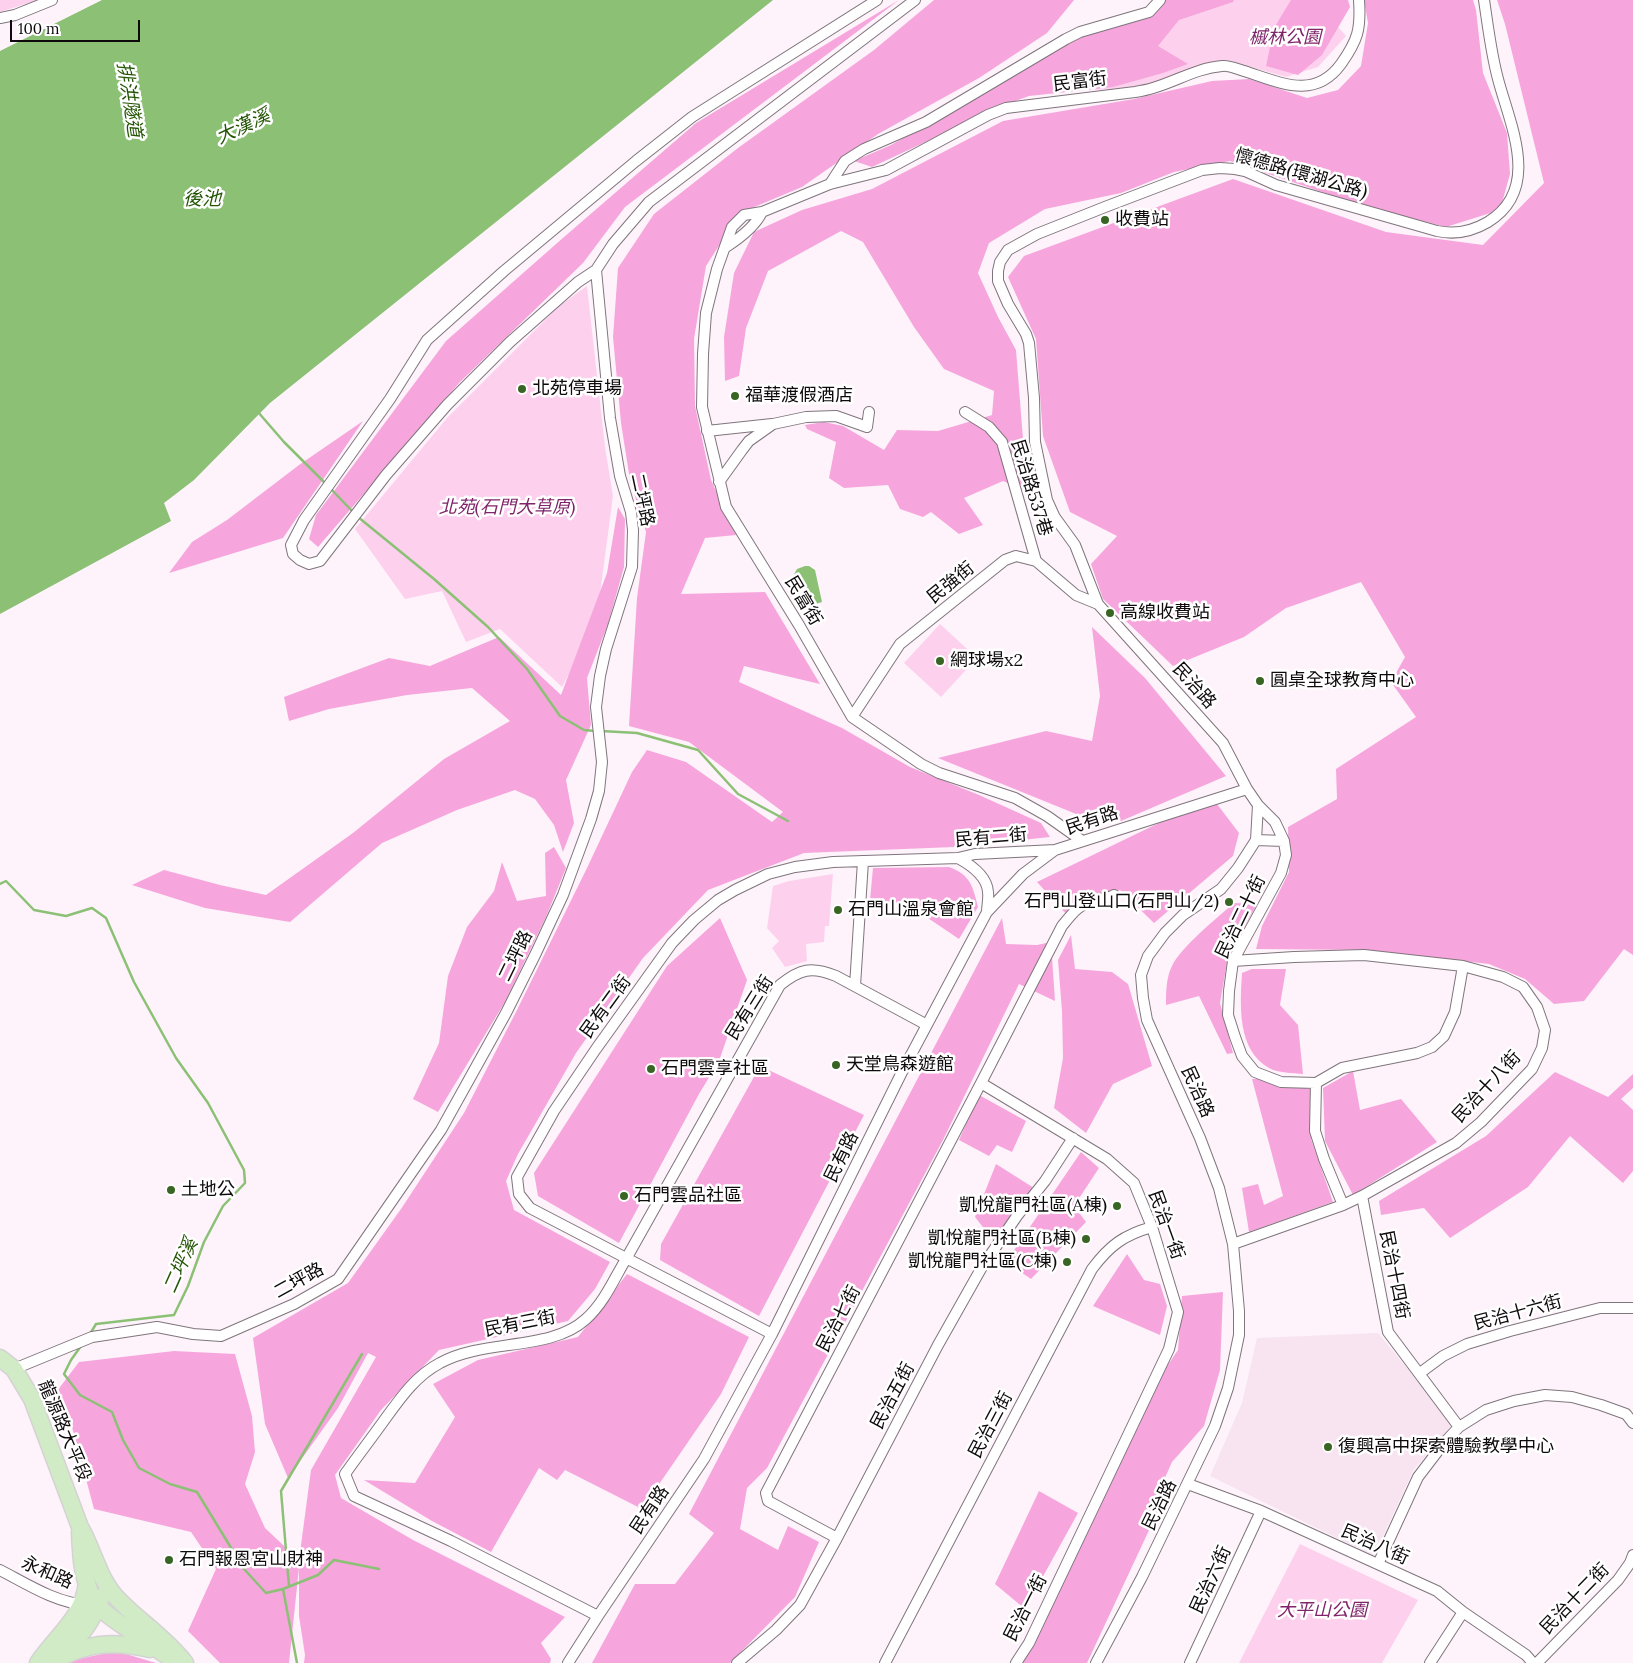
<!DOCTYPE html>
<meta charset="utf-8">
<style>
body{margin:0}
#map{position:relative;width:1633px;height:1663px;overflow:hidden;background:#fef3fa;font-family:Lora,serif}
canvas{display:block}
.scale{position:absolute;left:10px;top:20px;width:130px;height:22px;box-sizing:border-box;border:2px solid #0f0b0d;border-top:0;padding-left:6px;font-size:15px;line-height:18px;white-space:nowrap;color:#0f0b0d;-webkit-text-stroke:4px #fff;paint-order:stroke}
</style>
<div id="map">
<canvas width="1633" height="1663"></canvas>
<div class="scale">100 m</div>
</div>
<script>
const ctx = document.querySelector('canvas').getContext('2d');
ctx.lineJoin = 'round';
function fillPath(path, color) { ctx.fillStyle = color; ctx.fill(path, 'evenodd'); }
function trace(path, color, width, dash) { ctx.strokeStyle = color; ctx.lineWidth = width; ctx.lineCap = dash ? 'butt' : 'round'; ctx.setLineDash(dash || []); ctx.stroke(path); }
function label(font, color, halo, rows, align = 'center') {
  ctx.font = font + ' Lora,"Noto Sans TC",serif'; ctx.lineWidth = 5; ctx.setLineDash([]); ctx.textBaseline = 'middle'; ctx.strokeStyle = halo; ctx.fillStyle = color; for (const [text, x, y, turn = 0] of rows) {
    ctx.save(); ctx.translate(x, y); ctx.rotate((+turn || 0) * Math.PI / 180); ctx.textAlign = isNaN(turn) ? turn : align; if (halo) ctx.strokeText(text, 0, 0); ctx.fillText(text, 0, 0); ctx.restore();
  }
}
const built = new Path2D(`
 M1378,1333L1454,1425L1414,1469L1374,1556L1210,1476L1242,1403L1257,1338Z`);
const green = new Path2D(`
 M0,0H38L0,12Z
 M1171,0H1321L1330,18L1346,36L1318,67L1286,77L1226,60L1142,89L1074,90L1050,60L1073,41L1131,31Z
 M587,286L605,447L613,496L596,624L562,687L500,629L466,642L442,591L405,599L355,529L447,418L559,306Z
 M940,624L977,658L941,697L904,663Z
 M833,874L829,926H825L824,942L806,944L807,961L785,967L772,948L779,941L767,928L773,886L789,881Z
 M1300,1544L1418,1600L1382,1663H1239Z`);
const forest = new Path2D(`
 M899,0L625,207L583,263L460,382L318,547L309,539L316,515L446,341L564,237L696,123Z
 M934,0H1074L1047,33L979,78L878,134L802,187L740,213L706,266L694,339L695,406L711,480L736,535L705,538L681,594L765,592L820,684L744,666L739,682L842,728L910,767L979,795L1041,823L1050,837L954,847L804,853L708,890L643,958L576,1053L518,1154L506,1181L514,1210L610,1262L595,1289L568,1321L439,1350L381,1410L335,1475L341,1498L413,1540L565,1617L541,1643L551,1659L550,1663H304L305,1655L299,1616V1568L289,1663H220L188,1631L216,1569L191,1532L94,1509L71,1423L57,1391L79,1362L174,1351L235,1354L252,1416L255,1452L245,1484L265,1528L299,1560L311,1470L376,1357L368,1353L338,1408L288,1478L265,1424L253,1338L348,1283L401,1209L464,1113L517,1010L587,868L632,772L647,750L686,762L772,822L783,812L689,742L629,726L637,598L646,532L630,480L621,423L613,337L618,268L654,214L738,148L874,50Z
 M1155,0H1234L1233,2L1179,20L1158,46L1188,64L1163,73L1113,87L1029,96L980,114L934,138L872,167L854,161L891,145L1083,36L1139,14Z
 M1291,0H1348L1350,7L1322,55L1298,75L1266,66L1274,28Z
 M1364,0H1473L1476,10L1483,73L1507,133L1510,174L1500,210L1446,227L1361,205L1230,161L1174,172L1121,193L1045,209L989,243L978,273L998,317L1016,350L1023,439L1037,495L1003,481L964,498L983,525L959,534L931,512L923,517L900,509L888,485L844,488L829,478L836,442L807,429L805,425L824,422L843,426L884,450L897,430L938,431L992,415L994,391L944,369L914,327L863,242L841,231L768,271L746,328L739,376L725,381L724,337L734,273L754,232L802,210L872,189L1003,121L1134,99L1212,81L1249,79L1307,98L1338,90L1361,66L1368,23Z
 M1497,0H1633V955L1624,949L1584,1001L1554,1004L1525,979L1489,964L1365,950L1256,949L1262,926L1289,872L1288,827L1337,799L1336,769L1416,717L1391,682L1405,657L1361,582L1286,608L1244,637L1173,666L1103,599L1091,564L1117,536L1070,512L1043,436L1036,339L1008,277L1024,256L1233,179L1386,232L1483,245L1544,183L1505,24Z
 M363,421L283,538L169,573L192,542L227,520L299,465Z
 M618,507L625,519L624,567L608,624L587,678L591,725L566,780L574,823L563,852L554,825L535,799L515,790L457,810L382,843L290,922L205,908L132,885L164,870L220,885L266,895L353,833L444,759L510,721L472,688L407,695L329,709L289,721L284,697L389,658L430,666L499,637L561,695L607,573Z
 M1092,627L1145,678L1226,776L1121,821L1086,818L938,758L1046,731L1092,741L1100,696Z
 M1217,804L1239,833L1233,856L1154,923L1120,890L1068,916L1037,882L1163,821Z
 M554,847L566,868L546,917L505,1002L438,1112L413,1099L439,1043L448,976L467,927L494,891L502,862L517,901L546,896L545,853Z
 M949,867C971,875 973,887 978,907L959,939L907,904L870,900L873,868Z
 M1234,903L1257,904L1228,957L1220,1003L1233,1053L1227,1054L1199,996L1166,1005C1166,992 1166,978 1172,966C1180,948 1218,917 1234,903Z
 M720,918L747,980L719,1061L699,1094L619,1243L538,1196L534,1173L667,966Z
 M1002,918L1006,944L1037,945L1051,942L1055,1001L1019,984L943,1140L767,1468L747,1488L740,1529L778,1550L788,1526L819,1542L795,1597L730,1663H592L635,1584H675L714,1533L689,1514Z
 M1071,935L1075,969L1112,972L1128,984L1152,1066L1113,1084L1086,1133L1054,1108L1063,1058L1062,1011L1058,960Z
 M1252,969H1286L1280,1005L1298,1025L1303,1074C1293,1073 1278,1073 1269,1068C1237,1050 1240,1005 1242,973Z
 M760,1066L864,1115L759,1316L660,1260L661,1244Z
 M1353,1071L1360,1110L1401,1099L1437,1142L1353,1195L1325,1141L1323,1088Z
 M1555,1072L1608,1097L1633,1074V1088L1621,1099L1633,1110V1171L1623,1183L1570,1136L1528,1187L1450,1238L1424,1208L1381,1215L1379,1201L1486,1136Z
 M1252,1079H1258L1311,1089V1139L1333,1202L1249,1232L1242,1188L1258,1184L1264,1205L1283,1196Z
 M979,1095L1026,1121L1012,1152L997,1145L989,1156L959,1140Z
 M1081,1152L1099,1168L1074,1206L1086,1222L1031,1279L1006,1262Z
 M996,1164L1034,1188L994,1241L975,1217Z
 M1127,1254L1144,1280L1160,1284L1167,1306L1160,1335L1093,1306Z
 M627,1274L749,1337L721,1394L642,1509L565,1470L557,1480L539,1468L491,1552L432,1521L364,1480L415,1483L455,1417L433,1384L478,1360L578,1337Z
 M1223,1292L1220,1370L1204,1426L1172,1462L1164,1480L1158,1511L1087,1663H1014L1163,1372L1178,1350L1182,1296Z
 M1039,1491L1078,1513L1025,1609L995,1584Z
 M116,1651L156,1663H67L69,1661Z`);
const water = new Path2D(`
 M102,0H773L270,403L194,480L164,503L171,521L0,614V51Z
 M805,566H809L815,570L822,602L809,606C805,590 807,586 792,578L797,569Z`);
const stream = new Path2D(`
 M258,412L284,442L326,484
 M330,488L354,513
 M358,517L434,579L488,627L527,669L560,716L584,730L595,731
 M601,731L637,733L698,750L738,794L788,821
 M0,884L6,881L34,910L66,916L92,908L106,918L134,982L176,1058L208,1103L244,1170L245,1183L223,1206L204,1242L188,1286L174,1315L96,1324L90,1334
 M81,1346L71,1360L64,1374L80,1395L112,1412L123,1440L139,1468L170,1484L197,1492L244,1569L266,1593L283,1589L297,1663
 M289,1586L281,1491L362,1354
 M283,1589L318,1575L334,1560L379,1569`);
const minor = new Path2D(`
 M877,0L692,117L636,161L504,271L427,340L390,399L304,520L291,545L293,554L300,560L309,564L320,561L386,475L447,405L510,342L578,282L596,270L613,244L649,202L915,0
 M0,18L15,15L52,0
 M830,184L845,161L864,149L926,122L1066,39L1080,32L1149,12L1160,0
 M726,247C740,238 755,227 762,212
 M965,412L989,427L1002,442L1036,561
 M707,431L772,424
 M719,482L742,450L749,441L773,424L806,417L836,416L867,427L869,412
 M1054,516L1075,545L1098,604L1223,743L1247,789L1258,805L1256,840L1238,868L1221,889L1183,915L1165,933L1148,956L1141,975L1143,998L1147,1020L1200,1138L1219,1188L1233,1244L1239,1311V1335L1228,1388L1215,1426L1142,1577L1096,1663
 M1057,522L1047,500L1035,442L1034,398L1029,343L1026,334L1008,304L998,281V271L1000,262L1008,250L1037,234L1105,207L1202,170L1220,168L1235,169L1245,171L1276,185L1437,231C1455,235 1471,232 1488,222C1542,189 1510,125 1498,79C1491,53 1488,26 1484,0
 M852,717L900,644L1005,560L1016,556L1036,561L1076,595L1098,604
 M1258,805L1275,822L1284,841L1286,855L1281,873L1233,961L1229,991L1228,1015L1235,1037L1242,1056L1255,1072L1281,1082L1316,1083L1342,1068L1417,1053L1432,1047L1444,1036L1455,1012L1463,966
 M1081,840L1047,816L1015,798L939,773L921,764L852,717L799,625L726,507L702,407L703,354L706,313L717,269L732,227L744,215L762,212L830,184L886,170L988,115L1006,108L1135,92C1141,91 1147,90 1153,88C1177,81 1197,68 1222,66C1229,65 1237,69 1244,71C1279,82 1314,101 1341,64C1358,40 1361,29 1359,0
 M1256,840L1284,841
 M958,858C971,865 987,876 988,892C989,899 987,906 987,912
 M855,986L863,861
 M1316,1083L1315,1131L1324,1159L1343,1205
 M1362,1196L1388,1332L1459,1427
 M1233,1244L1343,1205L1362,1196L1456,1143L1481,1122L1532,1069L1542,1048L1545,1030L1537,1007L1523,987L1503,977L1463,966L1364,955L1294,957L1233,961
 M772,1334L530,1208L519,1194L517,1177L554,1111L596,1049L672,943L694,920L718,900L735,890L768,874L795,867L833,862L958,858L975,854L1055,850
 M14,1369L92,1337L157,1327L193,1334L221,1336L294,1304L338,1279L441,1130L506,1013L536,953L563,895L591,819L599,791L602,762L596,707L600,676L606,649L632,567L633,530L631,512L620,476L610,418L596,270
 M1420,1373L1443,1356L1467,1344L1510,1331L1600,1308H1633
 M1188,1484L1261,1511L1437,1591L1463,1612L1526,1655L1533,1663
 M837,1538L768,1501L766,1493L981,1083
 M1378,1564L1418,1477L1444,1443L1459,1427L1486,1410L1514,1401L1545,1395L1572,1397L1601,1405L1626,1414L1633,1423
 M0,1570C27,1584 56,1603 87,1605
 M598,1616L451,1541L354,1496L345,1474C357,1457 370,1440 383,1422C399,1400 415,1376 440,1363C485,1338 550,1352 586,1319C604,1303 614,1279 626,1259L780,985C800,969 811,966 836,976L927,1025
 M568,1663L598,1616L704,1459L772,1334L904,1068L987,912L1023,874L1055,850L1247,789
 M737,1663L776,1630L800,1605L837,1538L938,1345L982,1267L1017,1216L1045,1181L1073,1138
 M885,1663L1092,1269C1110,1245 1124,1235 1152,1227
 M1016,1663L1029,1643L1169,1349L1178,1312L1152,1227L1134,1183L1107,1159L981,1083L1062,926C1072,914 1078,905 1094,900C1101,898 1108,899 1114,895
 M1190,1663L1261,1511
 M1430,1663L1463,1612
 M1537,1663L1618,1580L1630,1563L1633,1555`);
const primary = new Path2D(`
 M0,1358L14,1369L32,1399L80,1527C93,1549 98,1577 115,1596C137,1620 165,1637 185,1663
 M80,1532C81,1557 82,1585 98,1606C106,1615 118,1622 128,1629C144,1640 160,1651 176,1662
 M63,1652C82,1635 92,1622 101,1597
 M38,1663C57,1635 84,1617 87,1582
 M50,1663C85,1643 111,1640 150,1649`);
const markers = [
 [1105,220,5,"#386523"],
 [522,389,5,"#386523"],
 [735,396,5,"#386523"],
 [1110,613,5,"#386523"],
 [940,661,5,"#386523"],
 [1260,681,5,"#386523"],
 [1229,902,5,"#386523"],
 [838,910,5,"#386523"],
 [836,1065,5,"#386523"],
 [651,1069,5,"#386523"],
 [171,1190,5,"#386523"],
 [624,1196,5,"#386523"],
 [1117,1206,5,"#386523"],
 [1086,1239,5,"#386523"],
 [1067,1262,5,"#386523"],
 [1328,1447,5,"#386523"],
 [169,1560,5,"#386523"]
];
const parkNames = [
 ["槭林公園",1285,38],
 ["北苑(石門大草原)",507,508],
 ["大平山公園",1322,1611]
];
const streetNames = [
 ["民富街",1080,82,-7],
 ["懷德路(環湖公路)",1301,174,16],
 ["民治路537巷",1031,488,73],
 ["二坪路",642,500,78],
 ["民強街",951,583,-39],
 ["民富街",803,601,59],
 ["民治路",1194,686,48],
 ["民有路",1092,821,-18],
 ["民有二街",991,838,-5],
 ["民治二十街",1241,917,-64],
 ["二坪路",516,956,-64],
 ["民有二街",606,1007,-54],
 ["民有三街",750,1008,-58],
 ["民治十八街",1487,1087,-47],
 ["民治路",1197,1092,66],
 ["民有路",842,1157,-64],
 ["民治一街",1166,1225,70],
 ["民治十四街",1394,1275,79],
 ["二坪路",299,1281,-29],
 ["民治十六街",1518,1313,-15],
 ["民治七街",839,1319,-62],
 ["民有三街",520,1324,-11],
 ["民治五街",893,1396,-62],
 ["民治三街",991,1425,-62],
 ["龍源路大平段",64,1431,67],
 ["民治路",1160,1505,-64],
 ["民有路",650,1510,-56],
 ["民治八街",1375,1545,24],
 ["永和路",47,1573,24],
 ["民治六街",1211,1580,-65],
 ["民治十二街",1575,1599,-46],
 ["民治一街",1026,1608,-63]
];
const poiNames = [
 ["收費站",1115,220],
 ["北苑停車場",532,389],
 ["福華渡假酒店",745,396],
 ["高線收費站",1120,613],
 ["網球場x2",950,661],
 ["圓桌全球教育中心",1270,681],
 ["石門山登山口(石門山/2)",1219,902,"right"],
 ["石門山溫泉會館",848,910],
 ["天堂鳥森遊館",846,1065],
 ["石門雲享社區",661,1069],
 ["土地公",181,1190],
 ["石門雲品社區",634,1196],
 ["凱悅龍門社區(A棟)",1107,1206,"right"],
 ["凱悅龍門社區(B棟)",1076,1239,"right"],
 ["凱悅龍門社區(C棟)",1057,1262,"right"],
 ["復興高中探索體驗教學中心",1338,1447],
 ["石門報恩宮山財神",179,1560]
];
const waterNames = [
 ["排洪隧道",129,100,81],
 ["大漢溪",243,127,-25],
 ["後池",202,200],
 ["二坪溪",181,1266,-66]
];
fillPath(built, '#f7e4f0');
fillPath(green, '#fdd1ee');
fillPath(forest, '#f6a6dd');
fillPath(water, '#8bc075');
trace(stream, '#8bc075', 2.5);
trace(minor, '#7f757c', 12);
trace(primary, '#d4d3d3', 19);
trace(minor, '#fff', 10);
trace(primary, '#d1ebc7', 16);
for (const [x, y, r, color] of markers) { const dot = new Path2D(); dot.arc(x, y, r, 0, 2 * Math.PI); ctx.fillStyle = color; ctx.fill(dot); trace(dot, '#fff', 2); }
label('italic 18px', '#80256a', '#fff', parkNames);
label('18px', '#0f0b0d', '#fff', streetNames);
label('18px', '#0f0b0d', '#fff', poiNames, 'left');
label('italic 19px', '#255606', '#fff', waterNames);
</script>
